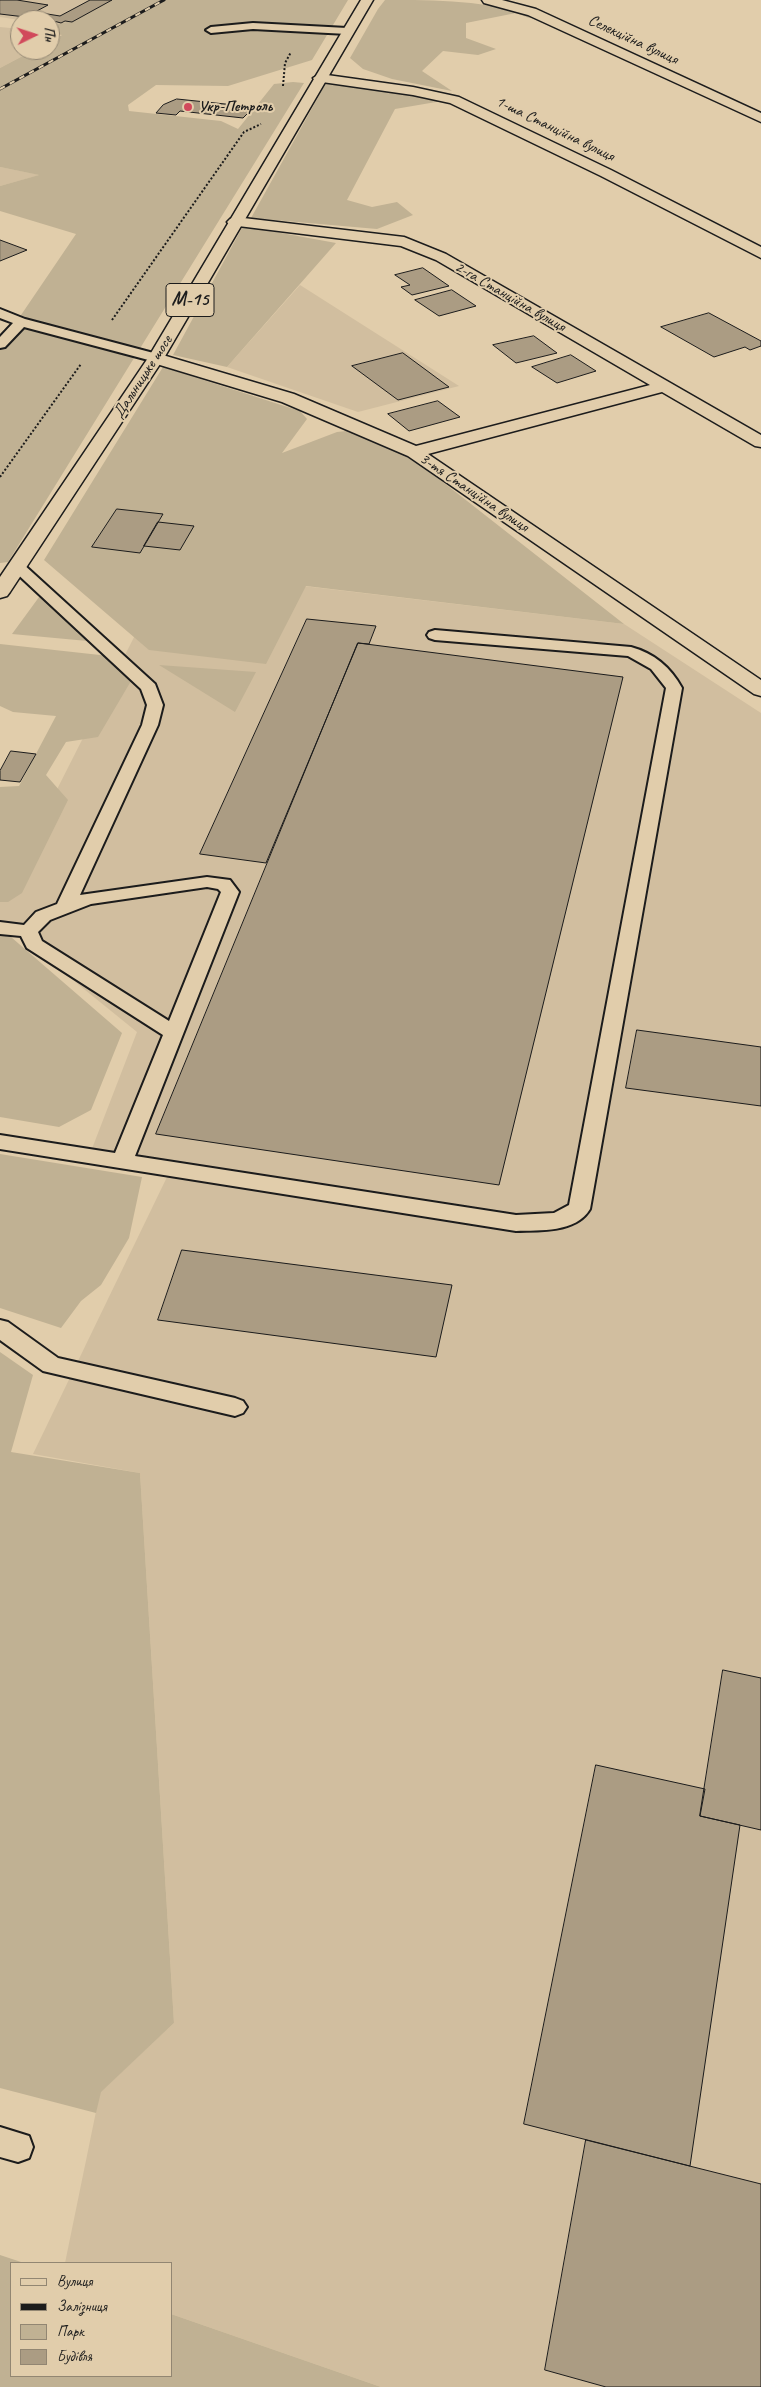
<!DOCTYPE html>
<meta charset="utf-8">
<style>
body{margin:0}
#map{position:relative;width:761px;height:2387px;overflow:hidden;background:#e1cdab;font-family:Caveat,sans-serif}
canvas{display:block}
.legend{position:absolute;left:10px;top:2262px;width:162px;height:115px;box-sizing:border-box;background:#e1cdab;border:1px solid #928672;margin:0;padding:6px 9px;list-style:none;font-size:15px;color:#1c1c1c}
.legend li{display:flex;align-items:center;gap:10px;height:25px}
.legend b{width:25px;border:1px solid #928672}
.north{position:absolute;left:10px;top:10px;width:50px;height:50px;box-sizing:border-box;background:#e1cdab;border:1px solid #928672;border-radius:50%;rotate:86deg;font-size:14px;font-weight:700;line-height:20px;text-align:center;color:#1c1c1c}
.north::after{content:'';display:block;margin:auto;width:18px;height:22px;background:#d1495b;clip-path:polygon(50% 0,100% 100%,50% 72%,0 100%)}
</style>
<div id="map">
<canvas width="761" height="2387"></canvas>
<ul class="legend">
<li><b style="height:6px;background:#e1cdab"></b>Вулиця</li>
<li><b style="height:6px;background:#1c1c1c"></b>Залізниця</li>
<li><b style="height:14px;background:#c0b193"></b>Парк</li>
<li><b style="height:14px;background:#ab9c83"></b>Будівля</li>
</ul>
<div class="north">Пн</div>
</div>
<script>
const ctx = document.querySelector('canvas').getContext('2d');
ctx.lineJoin = 'round';
function fillPath(path, color) { ctx.fillStyle = color; ctx.fill(path, 'evenodd'); }
function trace(path, color, width, dash) { ctx.strokeStyle = color; ctx.lineWidth = width; ctx.lineCap = dash ? 'butt' : 'round'; ctx.setLineDash(dash || []); ctx.stroke(path); }
function label(font, color, halo, rows, align = 'center') {
  ctx.font = font + ' Caveat,sans-serif'; ctx.lineWidth = 4; ctx.setLineDash([]); ctx.textBaseline = 'middle'; ctx.strokeStyle = halo; ctx.fillStyle = color; for (const [text, x, y, turn = 0] of rows) {
    ctx.save(); ctx.translate(x, y); ctx.rotate((+turn || 0) * Math.PI / 180); ctx.textAlign = isNaN(turn) ? turn : align; if (halo) ctx.strokeText(text, 0, 0); ctx.fillText(text, 0, 0); ctx.restore();
  }
}
const built = new Path2D(`
 M0,0H112L72,22L65,21L56,26L50,25V20H20L0,17Z
 M0,27L20,29V50H34L0,68Z
 M0,167L40,175L0,186Z
 M300,285L459,386L358,412L227,367Z
 M168,570L624,624L761,713V2387H381L171,2314V2263H65L100,2092L174,2023L140,1473L33,1454L167,1177L88,1159L137,1032L0,921V902Z`);
const green = new Path2D(`
 M112,0H348L312,60L228,86L156,85L128,105L129,111L221,121L238,129L274,84L293,82L304,83L8,562L0,563V346L76,234L0,211V186L39,175L0,167V68L34,50H50V42L62,35L50,33V25C59,26 63,21 72,22Z
 M385,0C438,0 486,0 536,17L529,18L516,13L466,23V38L496,49L478,55L443,51L422,71L452,91L392,79L363,69L350,58L378,9Z
 M326,83L414,93L442,101L395,109L347,200L372,207L397,202L413,215L377,229L251,218Z
 M243,226L336,243L227,367L173,355Z
 M163,367L300,411L307,419L282,453L337,432L374,428L624,624L306,586L266,664L149,650L44,560Z
 M42,593L98,642L12,634Z
 M0,644L109,656L131,681L98,737L66,742L46,775L68,800L22,893L8,902H0V787L19,786L56,716L13,712L0,706Z
 M159,665L256,672L235,712Z
 M0,935L11,937L122,1033L91,1110L59,1127L0,1117Z
 M0,1154L142,1177L129,1238L101,1285L81,1301L61,1328L0,1308Z
 M0,1352L33,1375L11,1452L140,1473L174,2023L101,2092L96,2113L0,2088Z
 M0,2255L24,2263H11V2376H171V2314L381,2387H0Z`);
const building = new Path2D(`
 M0,0H17L48,5L35,12L60,16L90,0H112L72,22L65,21L61,23L50,20L0,14Z
 M177,99L254,107L243,118L180,111L176,115L156,113L163,105Z
 M0,240L27,250L0,261Z
 M423,268L449,286L412,295L401,287L410,285L395,275Z
 M452,290L476,306L439,316L415,300Z
 M709,313L761,341V346L750,350L745,347L714,357L661,327Z
 M534,336L557,353L516,363L493,345Z
 M403,353L449,387L398,400L352,366Z
 M571,355L596,371L557,383L532,367Z
 M438,401L460,417L409,431L388,414Z
 M117,509L163,514L140,553L92,547Z
 M158,522L194,526L180,550L144,546Z
 M307,619L376,626L369,644L358,643L266,863L200,854Z
 M358,643L623,677L499,1185L156,1134Z
 M11,751L36,754L20,782L0,780V771Z
 M637,1030L761,1047V1106L626,1088Z
 M182,1250L452,1285L436,1357L158,1320Z
 M723,1670L761,1678V1830L700,1816Z
 M596,1765L705,1789L700,1816L740,1825L690,2166L524,2124Z
 M586,2140L761,2184V2387H606L545,2370Z`);
const path = new Path2D(`
 M283,86L285,63L291,52
 M112,320L244,132L261,124
 M0,477L81,364`);
const lane = new Path2D(`
 M253,23L347,28L352,31L347,34L253,29L211,33L206,30L211,27Z
 M0,309L25,319L161,355L162,358L156,362L24,327L5,347L0,348V337L13,323L0,318Z
 M17,561L22,563L155,684L163,705L158,725L80,895L207,877L230,880L239,892L135,1156L516,1215L554,1213L569,1205L666,688L651,669L628,656L435,640L429,638L427,635L429,632L435,630L631,647C654,653 671,668 682,688L590,1209C576,1233 540,1230 516,1231L0,1149V1135L115,1153L163,1035L27,948L21,936L0,934V922L24,925L36,912L57,904L142,725L147,705L141,689L12,569L9,566L12,563ZM207,887L218,889L221,892L169,1021L42,941L38,932L50,920L91,904Z
 M0,1320L8,1322L58,1358L235,1398L243,1401L247,1407L243,1413L235,1416L43,1371L0,1340Z
 M0,2127L29,2136L33,2147L29,2158L18,2162L0,2157Z`);
const street = new Path2D(`
 M482,0H502L536,9L761,113V122L528,15L484,3Z
 M320,74L413,87L459,97L611,170L761,247V258L601,176L450,103L413,95L315,81L313,78Z
 M235,217L404,237L446,254L761,435V447L755,446L662,392L428,454L761,680V696L754,694L408,456L282,402L150,362L148,358L150,354L156,353L294,394L416,446L650,385L436,260L401,246L230,225L227,222L230,219Z`);
const primary = new Path2D(`
 M361,0H373L164,358L10,592L7,596L0,598V577L148,358Z`);
const rail = new Path2D(`
 M0,89L164,0`);
const markers = [
 [188,107,5,"#d1495b"]
];
const farStreetnames = [
 ["Селекційна вулиця",633,40,25],
 ["1-ша Станційна вулиця",555,129,26],
 ["2-га Станційна вулиця",510,297,30],
 ["Дальницьке шосе",143,377,-57],
 ["3-тя Станційна вулиця",474,493,34]
];
const farPoinames = [
 ["Укр-Петроль",198,107]
];
const shields = [
 [190,300,48]
];
const shieldNames = [
 ["М-15",190,300]
];
fillPath(built, '#d1be9f');
fillPath(green, '#c0b193');
fillPath(building, '#ab9c83');
trace(building, '#1c1c1c', 1);
trace(lane, '#1c1c1c', 4);
trace(street, '#1c1c1c', 3);
trace(primary, '#1c1c1c', 3);
trace(path, '#1c1c1c', 2, [2, 2]);
fillPath(lane, '#e1cdab');
fillPath(street, '#e1cdab');
fillPath(primary, '#e1cdab');
trace(rail, '#1c1c1c', 3);
trace(rail, '#e1cdab', 2, [5.5]);
for (const [x, y, r, color] of markers) { const dot = new Path2D(); dot.arc(x, y, r, 0, 2 * Math.PI); ctx.fillStyle = color; ctx.fill(dot); trace(dot, '#e1cdab', 2); }
label('16px', '#1c1c1c', '#e1cdab', farStreetnames);
label('bold 16px', '#1c1c1c', '#e1cdab', farPoinames, 'left');
for (const [x, y, w] of shields) { const box = new Path2D(); box.roundRect(x - w / 2, y - 16.5, w, 33, 4); ctx.fillStyle = '#e1cdab'; ctx.fill(box); trace(box, '#1c1c1c', 1); }
label('bold 19px', '#1c1c1c', null, shieldNames);
</script>
